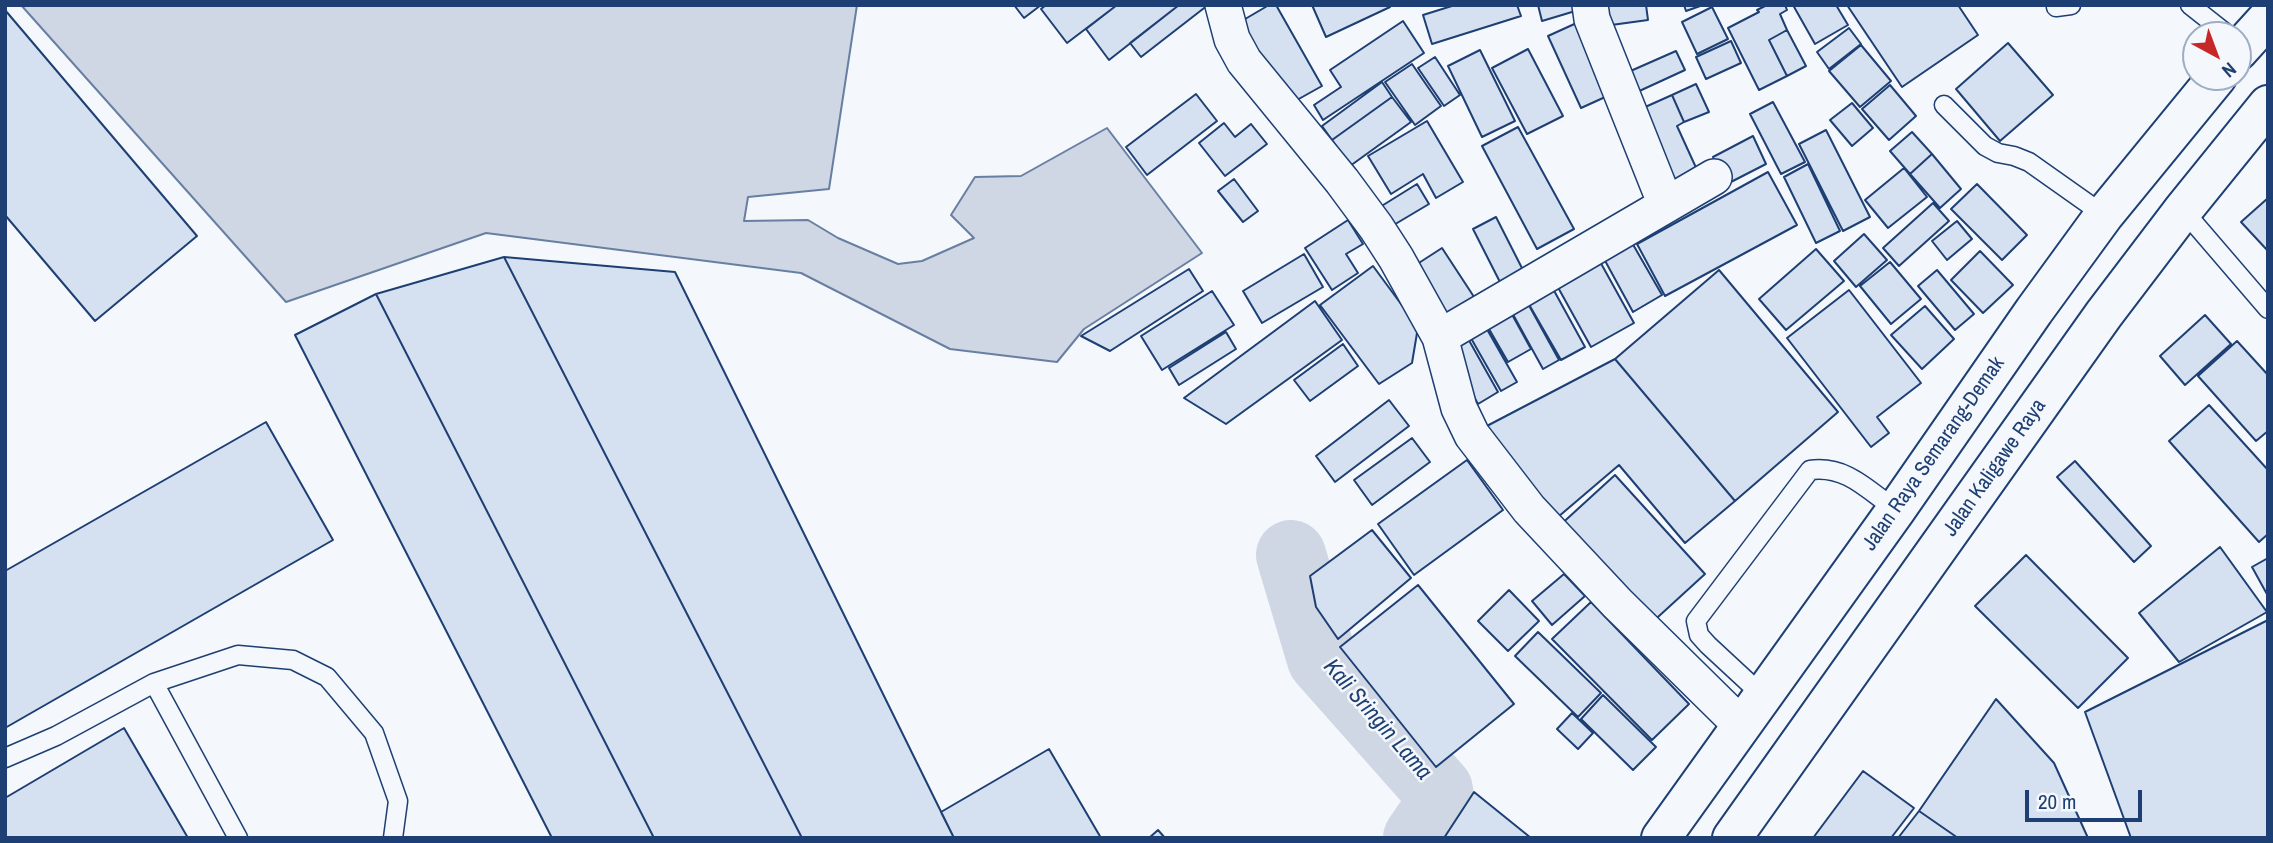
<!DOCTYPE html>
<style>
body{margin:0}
#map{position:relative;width:2273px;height:843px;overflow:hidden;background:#f4f7fb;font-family:"Archivo Narrow",sans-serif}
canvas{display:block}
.frame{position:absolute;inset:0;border:7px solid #1d3f73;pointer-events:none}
.north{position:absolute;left:2182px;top:21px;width:70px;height:70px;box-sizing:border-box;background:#f4f7fb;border:2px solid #9eadc5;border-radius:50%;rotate:139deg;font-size:19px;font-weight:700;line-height:28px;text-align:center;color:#1d3f73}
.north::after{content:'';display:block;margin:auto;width:24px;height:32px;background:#c62828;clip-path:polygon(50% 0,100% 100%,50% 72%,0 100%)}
.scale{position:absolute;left:2025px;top:790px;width:117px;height:32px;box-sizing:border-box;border:4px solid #1d3f73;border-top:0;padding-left:9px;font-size:21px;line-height:24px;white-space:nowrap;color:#1d3f73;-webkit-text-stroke:5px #f4f7fb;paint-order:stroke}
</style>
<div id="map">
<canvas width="2273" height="843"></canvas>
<div class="frame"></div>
<div class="north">N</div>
<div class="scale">20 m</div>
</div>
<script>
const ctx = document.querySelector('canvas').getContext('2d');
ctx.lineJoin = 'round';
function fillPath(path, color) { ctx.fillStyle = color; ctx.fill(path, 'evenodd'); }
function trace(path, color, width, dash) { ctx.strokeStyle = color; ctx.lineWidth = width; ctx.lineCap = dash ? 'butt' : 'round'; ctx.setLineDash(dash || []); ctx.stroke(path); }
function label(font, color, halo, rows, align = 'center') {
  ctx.font = font + ' "Archivo Narrow",sans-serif'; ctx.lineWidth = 5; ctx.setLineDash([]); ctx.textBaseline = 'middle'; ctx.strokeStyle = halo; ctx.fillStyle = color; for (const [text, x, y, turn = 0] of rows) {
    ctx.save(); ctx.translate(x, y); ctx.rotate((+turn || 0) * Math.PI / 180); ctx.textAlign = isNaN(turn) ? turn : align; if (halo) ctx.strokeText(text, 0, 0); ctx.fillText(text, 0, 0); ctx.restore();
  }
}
const water = new Path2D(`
 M21,5H857L829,189L748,197L744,221L808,220L838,238L898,264L922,261L974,238L951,215L975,177L1021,176L1107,128L1202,253L1084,329L1057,362L950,349L801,273L486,233L286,302Z`);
const river = new Path2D(`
 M1291,555L1322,659L1438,790L1440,806L1418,838`);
const building = new Path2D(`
 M1014,5H1041L1024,18Z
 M1046,5H1117L1067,43L1041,9Z
 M1117,5H1179L1109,60L1086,29Z
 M1179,5H1208L1141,57L1130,43Z
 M1269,5H1276L1322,86L1288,105L1240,22Z
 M1312,5H1389L1390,7L1326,37Z
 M1455,5H1517L1521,16L1432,44L1423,15Z
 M1538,5H1581L1582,9L1542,21Z
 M1601,5H1646L1648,20L1604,26Z
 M1684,5H1703L1686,11Z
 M1767,5H1785L1787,10L1780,14L1787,30L1769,40L1787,76L1759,90L1728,28L1759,12L1757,10Z
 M1793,5H1836L1848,25L1815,44Z
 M1847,5H1958L1978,35L1902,87Z
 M1712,7L1728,39L1697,54L1682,22Z
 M5,10L197,236L95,321L5,215Z
 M1403,21L1424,53L1323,120L1314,105L1341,87L1330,70Z
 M1581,21L1614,93L1581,108L1548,36Z
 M1849,28L1861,44L1829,69L1817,52Z
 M1787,30L1806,66L1787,76L1769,40Z
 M1731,41L1741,63L1706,79L1696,57Z
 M2008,43L2053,95L2000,141L1956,89Z
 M1861,45L1891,81L1860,107L1829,71Z
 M1528,49L1563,116L1527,134L1492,68Z
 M1480,50L1515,121L1482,137L1448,66Z
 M1676,51L1685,70L1635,93L1626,73Z
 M1435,57L1460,95L1444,106L1418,68Z
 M1412,64L1441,106L1415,125L1385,82Z
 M1382,82L1392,97L1332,140L1322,126Z
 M1696,84L1709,112L1684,122L1672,95Z
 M1890,85L1916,116L1889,140L1862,109Z
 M1196,94L1217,121L1147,175L1126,147Z
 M1672,95L1684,122L1677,126L1698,172L1667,187L1634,112Z
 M1392,97L1411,122L1350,166L1332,140Z
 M1773,102L1805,162L1781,174L1750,114Z
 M1852,103L1873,128L1852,146L1830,120Z
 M1427,121L1463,182L1436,198L1423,174L1391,194L1368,156Z
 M1224,123L1235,137L1251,124L1267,144L1225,176L1199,143Z
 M1518,127L1574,229L1537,249L1482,146Z
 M1826,130L1870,217L1843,231L1799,144Z
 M1912,132L1932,154L1910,174L1890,151Z
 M1753,136L1766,164L1727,184L1713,157Z
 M1932,154L1961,189L1940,208L1910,174Z
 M1808,164L1840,231L1816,243L1784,177Z
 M1904,168L1927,197L1888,228L1865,200Z
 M1768,172L1797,225L1665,296L1637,244Z
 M1234,179L1258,211L1243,222L1218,191Z
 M1417,184L1429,204L1392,226L1380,207Z
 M1977,184L2027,235L2002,260L1951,209Z
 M2268,198V251L2241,222Z
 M1933,203L1949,221L1899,266L1883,248Z
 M1496,217L1526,276L1503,288L1473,229Z
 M1348,220L1363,244L1346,254L1358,273L1332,290L1305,248Z
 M1957,221L1972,239L1947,260L1932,241Z
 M1864,234L1887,260L1856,287L1834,261Z
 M1631,241L1662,295L1633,312L1603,257Z
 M1442,248L1478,303L1448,324L1411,268Z
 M1816,249L1844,281L1786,330L1759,299Z
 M1980,251L2013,285L1983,313L1951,280Z
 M1304,254L1323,287L1262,323L1243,291Z
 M504,257L675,272L954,838H802Z
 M504,257L802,838H654L376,294Z
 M1598,258L1634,323L1591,347L1555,282Z
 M1890,262L1921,299L1891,324L1860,286Z
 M1373,266L1418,327L1412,363L1379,384L1320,305Z
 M1189,269L1203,291L1110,351L1081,336Z
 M1719,270L1838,412L1735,501L1615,359Z
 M1937,270L1974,314L1955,330L1918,286Z
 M1552,287L1585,347L1561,360L1527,301Z
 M1849,290L1921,383L1877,417L1889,433L1871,447L1787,338Z
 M1212,291L1234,325L1162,370L1141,336Z
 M376,294L654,838H552L295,335Z
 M1526,300L1559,360L1543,369L1510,309Z
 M1315,301L1342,340L1226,424L1184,398Z
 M1925,306L1954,339L1922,369L1891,335Z
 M1509,309L1531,349L1508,362L1485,322Z
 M2205,315L2231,344L2185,385L2160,356Z
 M1484,324L1517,382L1501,391L1468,333Z
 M1226,332L1236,349L1179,385L1169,368Z
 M1466,335L1498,392L1478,404L1446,347Z
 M2237,341L2268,375V431L2256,441L2198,376Z
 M1343,344L1358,366L1310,401L1294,380Z
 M1615,359L1735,501L1685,543L1619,465L1558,517L1483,428Z
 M1389,400L1409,426L1335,482L1316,456Z
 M2209,405L2268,470V534L2259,542L2169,441Z
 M266,422L333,540L5,728V571Z
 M1412,438L1430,462L1372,505L1354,480Z
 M1467,460L1503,510L1414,575L1378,524Z
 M2075,461L2151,546L2134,562L2057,477Z
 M1615,475L1705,574L1647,627L1557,528Z
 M1372,530L1411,578L1338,639L1316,607L1310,576Z
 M2220,547L2267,612L2179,662L2139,613Z
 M2026,555L2128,658L2078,708L1975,606Z
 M2268,558V596L2252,567Z
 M1564,574L1585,596L1552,625L1532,601Z
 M1418,585L1514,704L1436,767L1340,647Z
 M1509,590L1539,621L1508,651L1478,621Z
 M1591,602L1689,704L1652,740L1552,639Z
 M2268,620V838H2131L2085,712Z
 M1538,632L1601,693L1578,717L1515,656Z
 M1603,695L1656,747L1633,770L1581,719Z
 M1996,699L2054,763L2088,838H1958L1919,811Z
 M1572,713L1593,733L1578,749L1557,729Z
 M124,728L188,838H5V798Z
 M1049,749L1101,838H954L941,812Z
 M1863,771L1914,808L1891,838H1813Z
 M1474,792L1531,838H1444Z
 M1919,811L1958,838H1898Z
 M1158,830L1165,838H1149Z`);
const service = new Path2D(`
 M2190,5L2228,35
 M2056,7L2071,5
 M1944,105L1985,146L1998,153L2014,156L2029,162L2104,215
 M2183,210L2268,309
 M154,683L238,655L293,660L327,677L374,733L398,801L393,838
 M1763,696L1708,645L1699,635L1696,621L1810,470C1846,465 1868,490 1896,510
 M5,758L56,736L154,683L238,838`);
const minor = new Path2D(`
 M1223,5L1232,39L1244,61L1342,181L1376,227L1396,258L1440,337L1459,408L1472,435L1529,509L1617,603L1742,726
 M1590,5L1592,19L1666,205
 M1440,337L1714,177`);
const trunk = new Path2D(`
 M2238,51L2268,18
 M1661,838L1896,510L2034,311L2104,215L2217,77
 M1732,838L2104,314L2183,210L2268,105`);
const streetNames = [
 ["Jalan Raya Semarang-Demak",1934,454,-55],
 ["Jalan Kaligawe Raya",1995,468,-55]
];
const waterNames = [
 ["Kali Sringin Lama",1377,720,49]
];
fillPath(water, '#cfd7e4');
trace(water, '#687fa3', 2);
trace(river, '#cfd7e4', 70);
fillPath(building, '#d5e0f0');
trace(building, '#1d3f73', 2);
trace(service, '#1d3f73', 21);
trace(minor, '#1d3f73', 38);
trace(trunk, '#1d3f73', 42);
trace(service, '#f4f7fb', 18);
trace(minor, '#f4f7fb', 35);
trace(trunk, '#f4f7fb', 38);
label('21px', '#1d3f73', '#f4f7fb', streetNames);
label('italic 23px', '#1d3f73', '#f4f7fb', waterNames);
</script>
